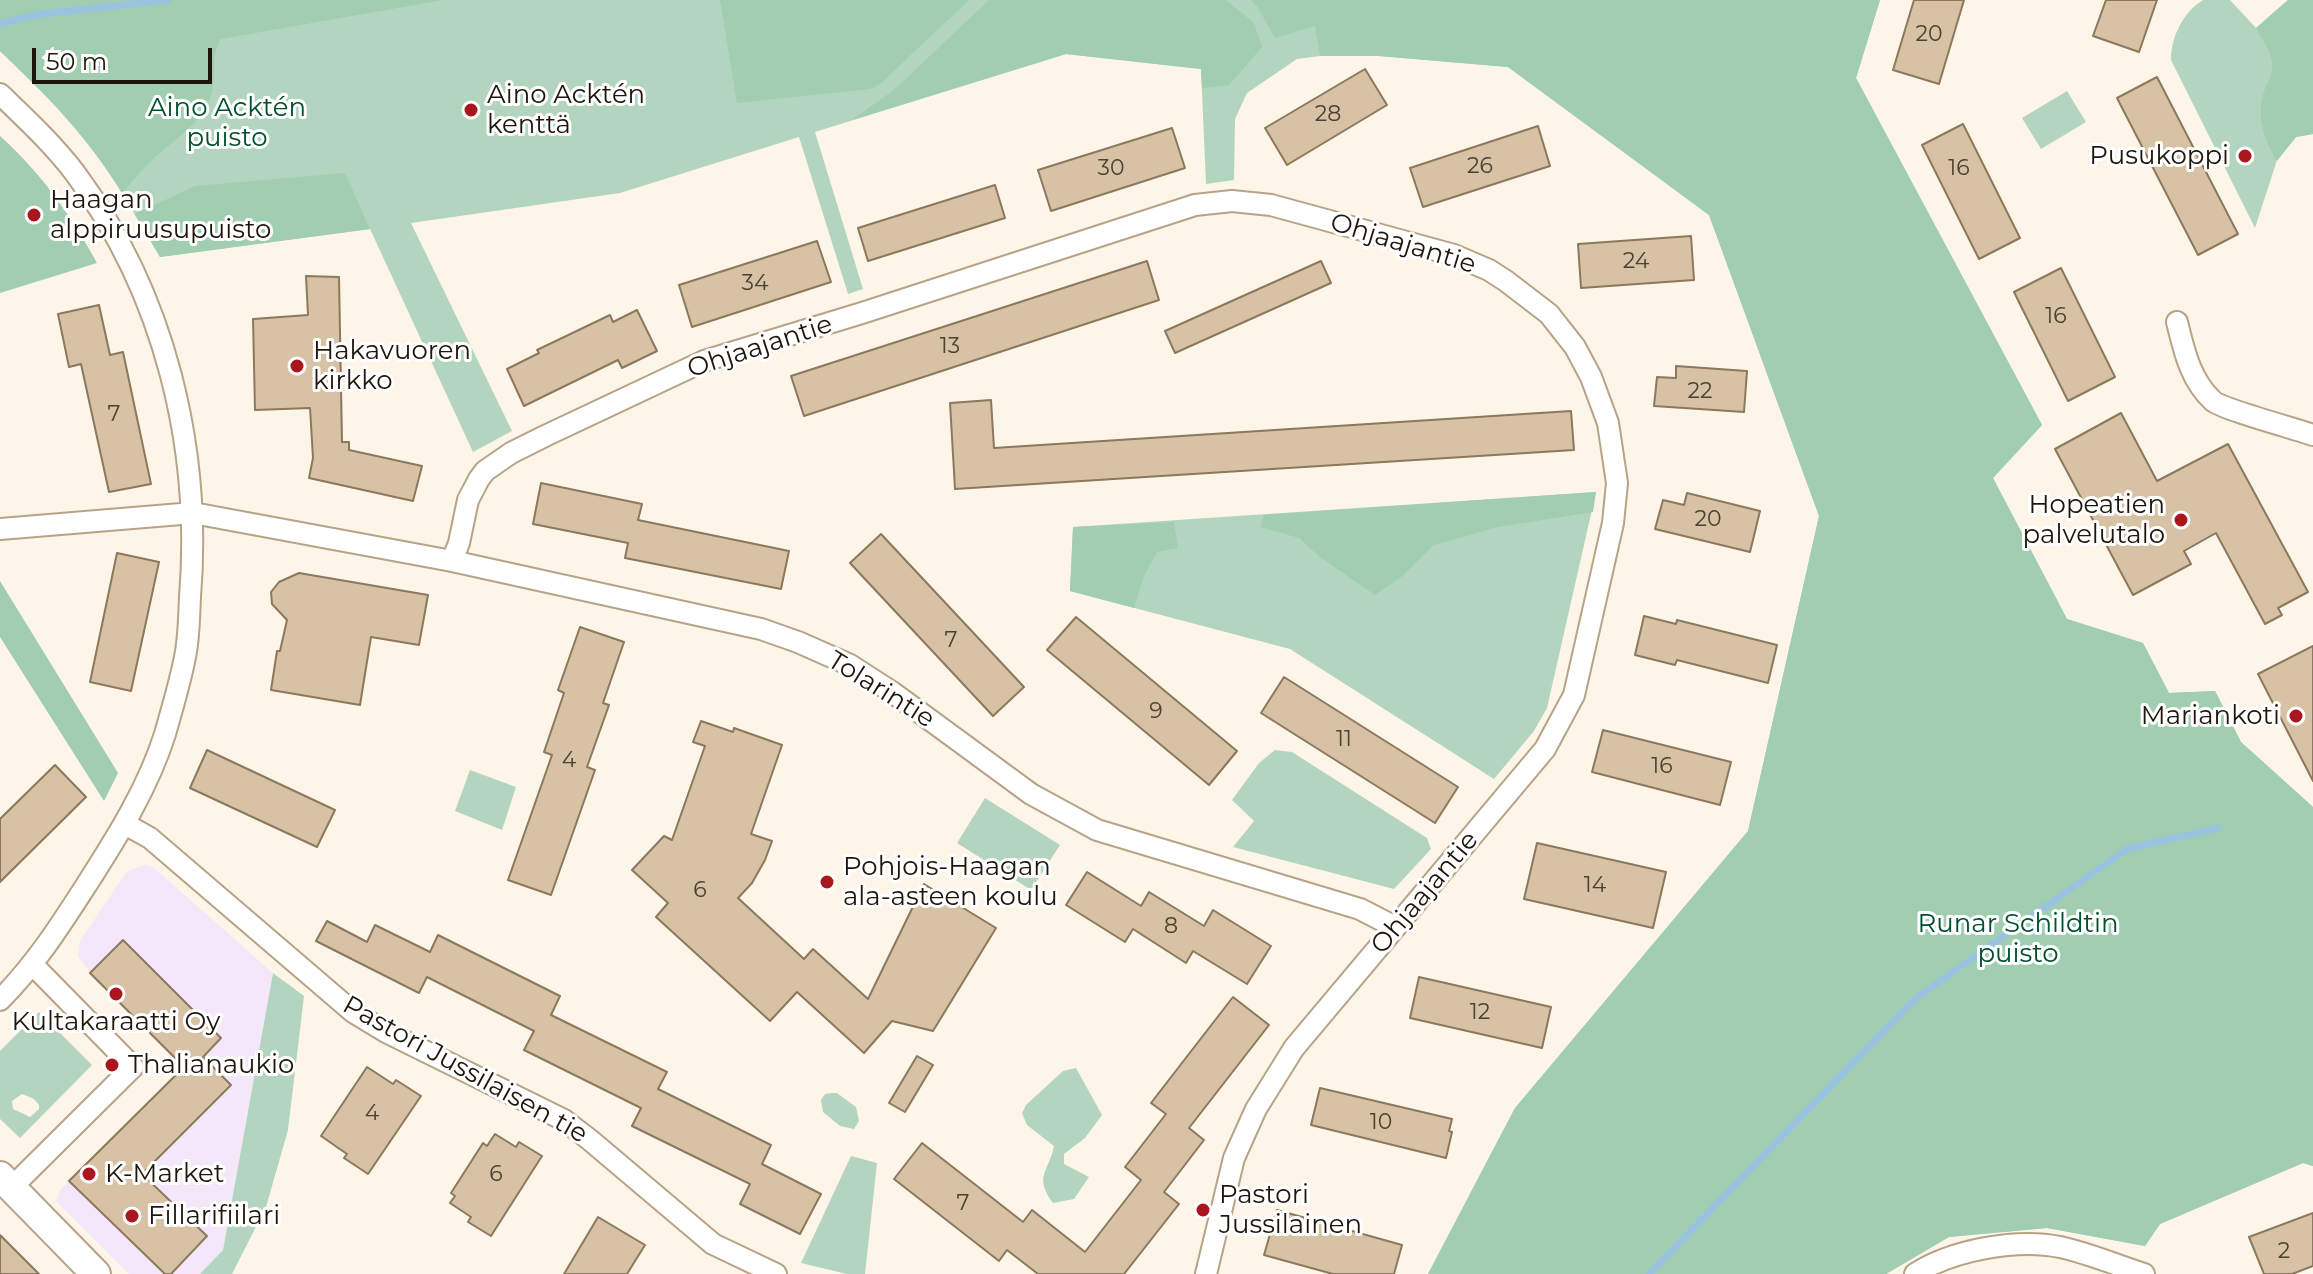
<!DOCTYPE html>
<meta charset="utf-8">
<style>
body{margin:0}
#map{position:relative;width:2313px;height:1274px;overflow:hidden;background:#fef5e9;font-family:Montserrat,sans-serif}
canvas{display:block}
.scale{position:absolute;left:32px;top:48px;width:180px;height:36px;box-sizing:border-box;border:4px solid #1e160c;border-top:0;padding-left:10px;font-size:24px;line-height:28px;white-space:nowrap;color:#1e160c;-webkit-text-stroke:6px #fff;paint-order:stroke}
</style>
<div id="map">
<canvas width="2313" height="1274"></canvas>
<div class="scale">50 m</div>
</div>
<script>
const ctx = document.querySelector('canvas').getContext('2d');
ctx.lineJoin = 'round';
function fillPath(path, color) { ctx.fillStyle = color; ctx.fill(path, 'evenodd'); }
function trace(path, color, width, dash) { ctx.strokeStyle = color; ctx.lineWidth = width; ctx.lineCap = dash ? 'butt' : 'round'; ctx.setLineDash(dash || []); ctx.stroke(path); }
function label(font, color, halo, rows, align = 'center') {
  ctx.font = font + ' Montserrat,sans-serif'; ctx.lineWidth = 6; ctx.setLineDash([]); ctx.textBaseline = 'middle'; ctx.strokeStyle = halo; ctx.fillStyle = color; for (const [text, x, y, turn = 0] of rows) {
    ctx.save(); ctx.translate(x, y); ctx.rotate((+turn || 0) * Math.PI / 180); ctx.textAlign = isNaN(turn) ? turn : align; if (halo) ctx.strokeText(text, 0, 0); ctx.fillText(text, 0, 0); ctx.restore();
  }
}
const commercial = new Path2D(`
 M146,865L153,867L273,973L223,1250L200,1274H129L56,1201L60,1190L184,1067L90,973L78,956L80,941L125,874L132,869Z`);
const green = new Path2D(`
 M0,0H1880L1856,78L2042,425L1993,478L2067,619L2143,643L2169,693L2215,691L2241,742L2313,807V1166L2303,1163L2160,1224L2145,1246L2047,1228L1949,1237L1886,1274H1428L1515,1108L1748,831L1819,516L1709,215L1508,67L1379,56H1320L1297,59L1247,93L1235,119L1234,180L1206,184L1201,69L1066,54L815,132L863,289L848,294L799,137L620,193L411,223L512,431L473,452L370,229L160,257L102,160L69,119L0,51Z
 M2203,0H2230L2256,28L2288,0H2313V134L2296,137L2277,160L2255,228L2171,60C2171,37 2183,12 2203,0Z
 M2067,91L2086,122L2041,149L2022,118Z
 M1596,492L1547,708L1534,731L1494,779L1290,649L1070,591L1073,527Z
 M1275,750L1292,752L1427,838L1431,849L1394,889L1233,847L1254,821L1232,800L1259,763Z
 M470,770L516,787L502,830L455,811Z
 M985,798L1060,845L1031,890L957,843Z
 M273,973L304,996L288,1130L266,1207L232,1274H200L223,1250Z
 M39,1012L92,1065L20,1138L0,1119V1051ZM22,1094L34,1099L39,1105V1109L30,1117L13,1109L12,1101Z
 M1076,1068L1102,1115L1085,1138L1064,1154V1164L1089,1177L1074,1199L1053,1203C1033,1176 1049,1172 1054,1146L1027,1125L1022,1113L1026,1105L1063,1071Z
 M832,1093H837L856,1107L859,1121L854,1129L840,1126L823,1112L821,1100L825,1094Z
 M851,1156L877,1163L865,1274H847L801,1263Z`);
const forest = new Path2D(`
 M0,0H443L221,39C209,56 218,81 209,101C199,125 171,142 152,160C141,170 132,182 122,193C88,138 47,95 0,51Z
 M720,0H969L879,85L870,89L737,103Z
 M989,0H1226L1254,23L1262,47L1229,85L1202,88L1201,69L1066,54L852,120L894,90Z
 M1251,0H1880L1856,78L2042,425L1993,478L2067,619L2143,643L2169,693L2215,691L2241,742L2313,807V1166L2303,1163L2160,1224L2145,1246L2047,1228L1949,1237L1886,1274H1428L1515,1108L1748,831L1819,516L1709,215L1508,67L1379,56H1320L1315,26L1275,38L1257,6Z
 M2288,0H2313V134L2296,137L2277,161C2266,142 2257,121 2262,99C2264,86 2274,77 2272,63C2272,52 2261,38 2256,28Z
 M0,136C40,172 71,215 97,263L0,293Z
 M345,173L370,229L160,257L135,214L195,186Z
 M1596,492L1593,512L1498,527L1434,545L1400,578L1375,595L1320,557L1299,538L1260,527L1264,515Z
 M1174,522L1178,548L1157,552L1144,576L1134,608L1070,591L1073,527Z
 M0,581L118,773L104,801L0,637Z`);
const stream = new Path2D(`
 M0,24L34,15L168,0
 M1649,1274L1916,998L2127,849L2218,828`);
const building = new Path2D(`
 M1914,0H1964L1939,84L1893,70Z
 M2106,0H2157L2139,52L2093,36Z
 M1365,69L1387,105L1287,165L1265,128Z
 M2157,77L2238,234L2198,255L2117,98Z
 M1963,124L2020,238L1979,259L1922,145Z
 M1538,126L1550,166L1423,207L1410,168Z
 M1172,128L1185,168L1051,211L1038,170Z
 M995,185L1005,218L868,261L858,228Z
 M1691,236L1694,280L1581,288L1578,244Z
 M817,241L831,282L692,327L679,285Z
 M1147,261L1159,300L804,416L791,376Z
 M1321,261L1331,283L1175,353L1165,331Z
 M2061,268L2115,377L2068,401L2014,292Z
 M306,276L339,277L342,442H349V450L422,466L413,501L309,478L313,458L310,408L255,410L253,319L308,315Z
 M99,305L110,355L123,352L151,484L109,492L81,364L69,367L58,314Z
 M637,310L657,351L622,368L618,360L524,406L507,369L539,353L537,350L610,315L613,322Z
 M1676,366L1747,371L1744,412L1654,406L1657,377L1676,378Z
 M991,400L994,448L1571,411L1574,450L955,489L950,403Z
 M2121,413L2157,481L2228,444L2308,592L2278,608L2282,615L2265,624L2216,533L2184,551L2191,564L2133,595L2055,449Z
 M541,483L642,504L638,520L789,551L781,589L625,558L628,543L533,524Z
 M1687,493L1760,511L1750,552L1655,529L1663,500L1684,505Z
 M881,534L1024,687L993,716L850,563Z
 M117,553L159,562L131,691L90,682Z
 M299,573L428,595L419,645L371,637L360,705L271,690L277,651H280L287,620L272,604L271,592L279,582Z
 M1644,616L1676,624L1677,620L1777,645L1768,683L1677,660L1675,665L1635,655Z
 M1076,617L1237,751L1209,785L1047,650Z
 M580,627L624,642L603,703L609,705L587,767L595,770L551,895L508,880L552,755L544,752L564,693L558,690Z
 M2313,646V781L2258,674Z
 M1284,677L1458,787L1435,823L1261,713Z
 M701,721L733,732L734,728L782,745L751,834L772,841L765,860L752,883L738,898L804,959L813,949L868,999L924,884L996,928L933,1031L892,1021L864,1053L797,992L770,1021L656,917L668,903L632,870L664,836L672,840L705,746L693,742Z
 M1603,730L1731,762L1720,805L1592,772Z
 M207,750L335,810L317,847L190,788Z
 M55,765L86,797L0,882V819Z
 M1537,843L1666,872L1653,928L1524,899Z
 M1087,872L1141,906L1149,892L1204,926L1213,910L1271,946L1247,984L1193,951L1186,963L1133,929L1125,942L1066,905Z
 M327,921L367,942L375,925L430,952L438,935L560,996L551,1015L667,1072L658,1089L771,1145L762,1164L821,1194L800,1234L740,1204L750,1184L632,1126L641,1108L524,1050L534,1031L427,977L419,993L316,941Z
 M123,940L221,1038L203,1057L231,1085L142,1174L207,1236L171,1274H165L69,1181L184,1067L90,973Z
 M1419,977L1551,1007L1542,1048L1410,1018Z
 M1233,997L1269,1025L1189,1128L1204,1140L1164,1192L1179,1204L1124,1274H1038L1007,1250L999,1261L894,1179L922,1143L1023,1222L1032,1210L1085,1252L1141,1180L1125,1167L1166,1114L1151,1103Z
 M917,1056L933,1065L905,1112L889,1103Z
 M367,1067L393,1084L396,1080L421,1096L368,1174L344,1158L347,1154L321,1136Z
 M1320,1088L1452,1119L1449,1131L1452,1132L1446,1158L1311,1125Z
 M495,1134L516,1147L519,1142L542,1156L491,1236L468,1222L471,1217L450,1203L455,1196L451,1193L483,1143L487,1146Z
 M1277,1210L1402,1245L1394,1274H1333L1264,1255Z
 M2313,1213V1266L2292,1274H2264L2249,1237Z
 M598,1217L645,1245L627,1274H564Z
 M0,1235L39,1274H0Z`);
const minor = new Path2D(`
 M0,94C26,119 53,144 75,173C165,294 202,448 190,597C189,617 189,638 185,657C180,683 172,709 165,734C148,788 117,837 87,884C60,926 35,965 0,1000
 M2177,322C2184,350 2190,380 2213,401C2222,409 2296,429 2313,435
 M0,529L193,513L452,561L761,629L798,642L850,665L892,692L1031,794L1097,830L1360,909L1395,927
 M452,561L459,543L468,500L479,479L485,471L511,453L545,436L704,361L862,313L1195,205L1232,201L1271,205L1454,255L1489,270L1506,281L1549,314L1575,347L1591,377L1608,423L1617,483L1613,523L1574,695L1545,749L1294,1048L1256,1109L1234,1158L1206,1274
 M125,824L150,838L353,1012L386,1032L564,1120L590,1140L713,1244L776,1274
 M11,1188L133,1067L33,965
 M1915,1274C1952,1250 2017,1238 2060,1247C2088,1253 2116,1265 2144,1274`);
const secondary = new Path2D(`
 M0,1176L96,1274`);
const markers = [
 [471,110,8,"#aa161e"],
 [2245,156,8,"#aa161e"],
 [34,215,8,"#aa161e"],
 [297,366,8,"#aa161e"],
 [2181,520,8,"#aa161e"],
 [2296,716,8,"#aa161e"],
 [827,882,8,"#aa161e"],
 [116,994,8,"#aa161e"],
 [112,1065,8,"#aa161e"],
 [89,1174,8,"#aa161e"],
 [1203,1210,8,"#aa161e"],
 [132,1216,8,"#aa161e"]
];
const numberNames = [
 ["20",1929,35],
 ["28",1328,115],
 ["26",1480,167],
 ["30",1111,169],
 ["16",1959,169],
 ["24",1636,262],
 ["34",755,284],
 ["16",2056,317],
 ["13",950,347],
 ["22",1700,392],
 ["7",114,415],
 ["20",1708,520],
 ["7",951,641],
 ["9",1156,712],
 ["11",1344,740],
 ["4",569,761],
 ["16",1662,767],
 ["14",1595,886],
 ["6",700,891],
 ["8",1171,927],
 ["12",1480,1013],
 ["4",372,1114],
 ["10",1381,1123],
 ["6",496,1175],
 ["7",963,1204],
 ["2",2284,1252]
];
const poiNames = [
 ["Aino Acktén",487,95],
 ["kenttä",487,125],
 ["Pusukoppi",2229,156,"right"],
 ["Haagan",50,200],
 ["alppiruusupuisto",50,230],
 ["Hakavuoren",313,351],
 ["kirkko",313,381],
 ["Hopeatien",2165,505,"right"],
 ["palvelutalo",2165,535,"right"],
 ["Mariankoti",2280,716,"right"],
 ["Pohjois-Haagan",843,867],
 ["ala-asteen koulu",843,897],
 ["Kultakaraatti Oy",116,1022,"center"],
 ["Thalianaukio",128,1065],
 ["K-Market",105,1174],
 ["Pastori",1219,1195],
 ["Jussilainen",1219,1225],
 ["Fillarifiilari",148,1216]
];
const parkNames = [
 ["Aino Acktén",227,108],
 ["puisto",227,138],
 ["Runar Schildtin",2018,924],
 ["puisto",2018,954]
];
const streetNames = [
 ["Ohjaajantie",1403,244,17],
 ["Ohjaajantie",760,347,-18],
 ["Tolarintie",881,690,32],
 ["Ohjaajantie",1425,893,-50],
 ["Pastori Jussilaisen tie",465,1070,29]
];
fillPath(commercial, '#f4e7fa');
fillPath(green, '#b3d5bf');
fillPath(forest, '#a1cdb1');
trace(stream, '#9ac3e0', 7);
fillPath(building, '#d7c2a5');
trace(building, '#8b785d', 2);
trace(minor, '#b7a387', 24);
trace(secondary, '#b7a387', 32);
trace(minor, '#fff', 20);
trace(secondary, '#fff', 28);
for (const [x, y, r, color] of markers) { const dot = new Path2D(); dot.arc(x, y, r, 0, 2 * Math.PI); ctx.fillStyle = color; ctx.fill(dot); trace(dot, '#fff', 3); }
label('22px', '#4c4132', null, numberNames);
label('26px', '#1e160c', '#fff', poiNames, 'left');
label('26px', '#014f2d', '#fff', parkNames);
label('26px', '#1e160c', '#fff', streetNames);
</script>
